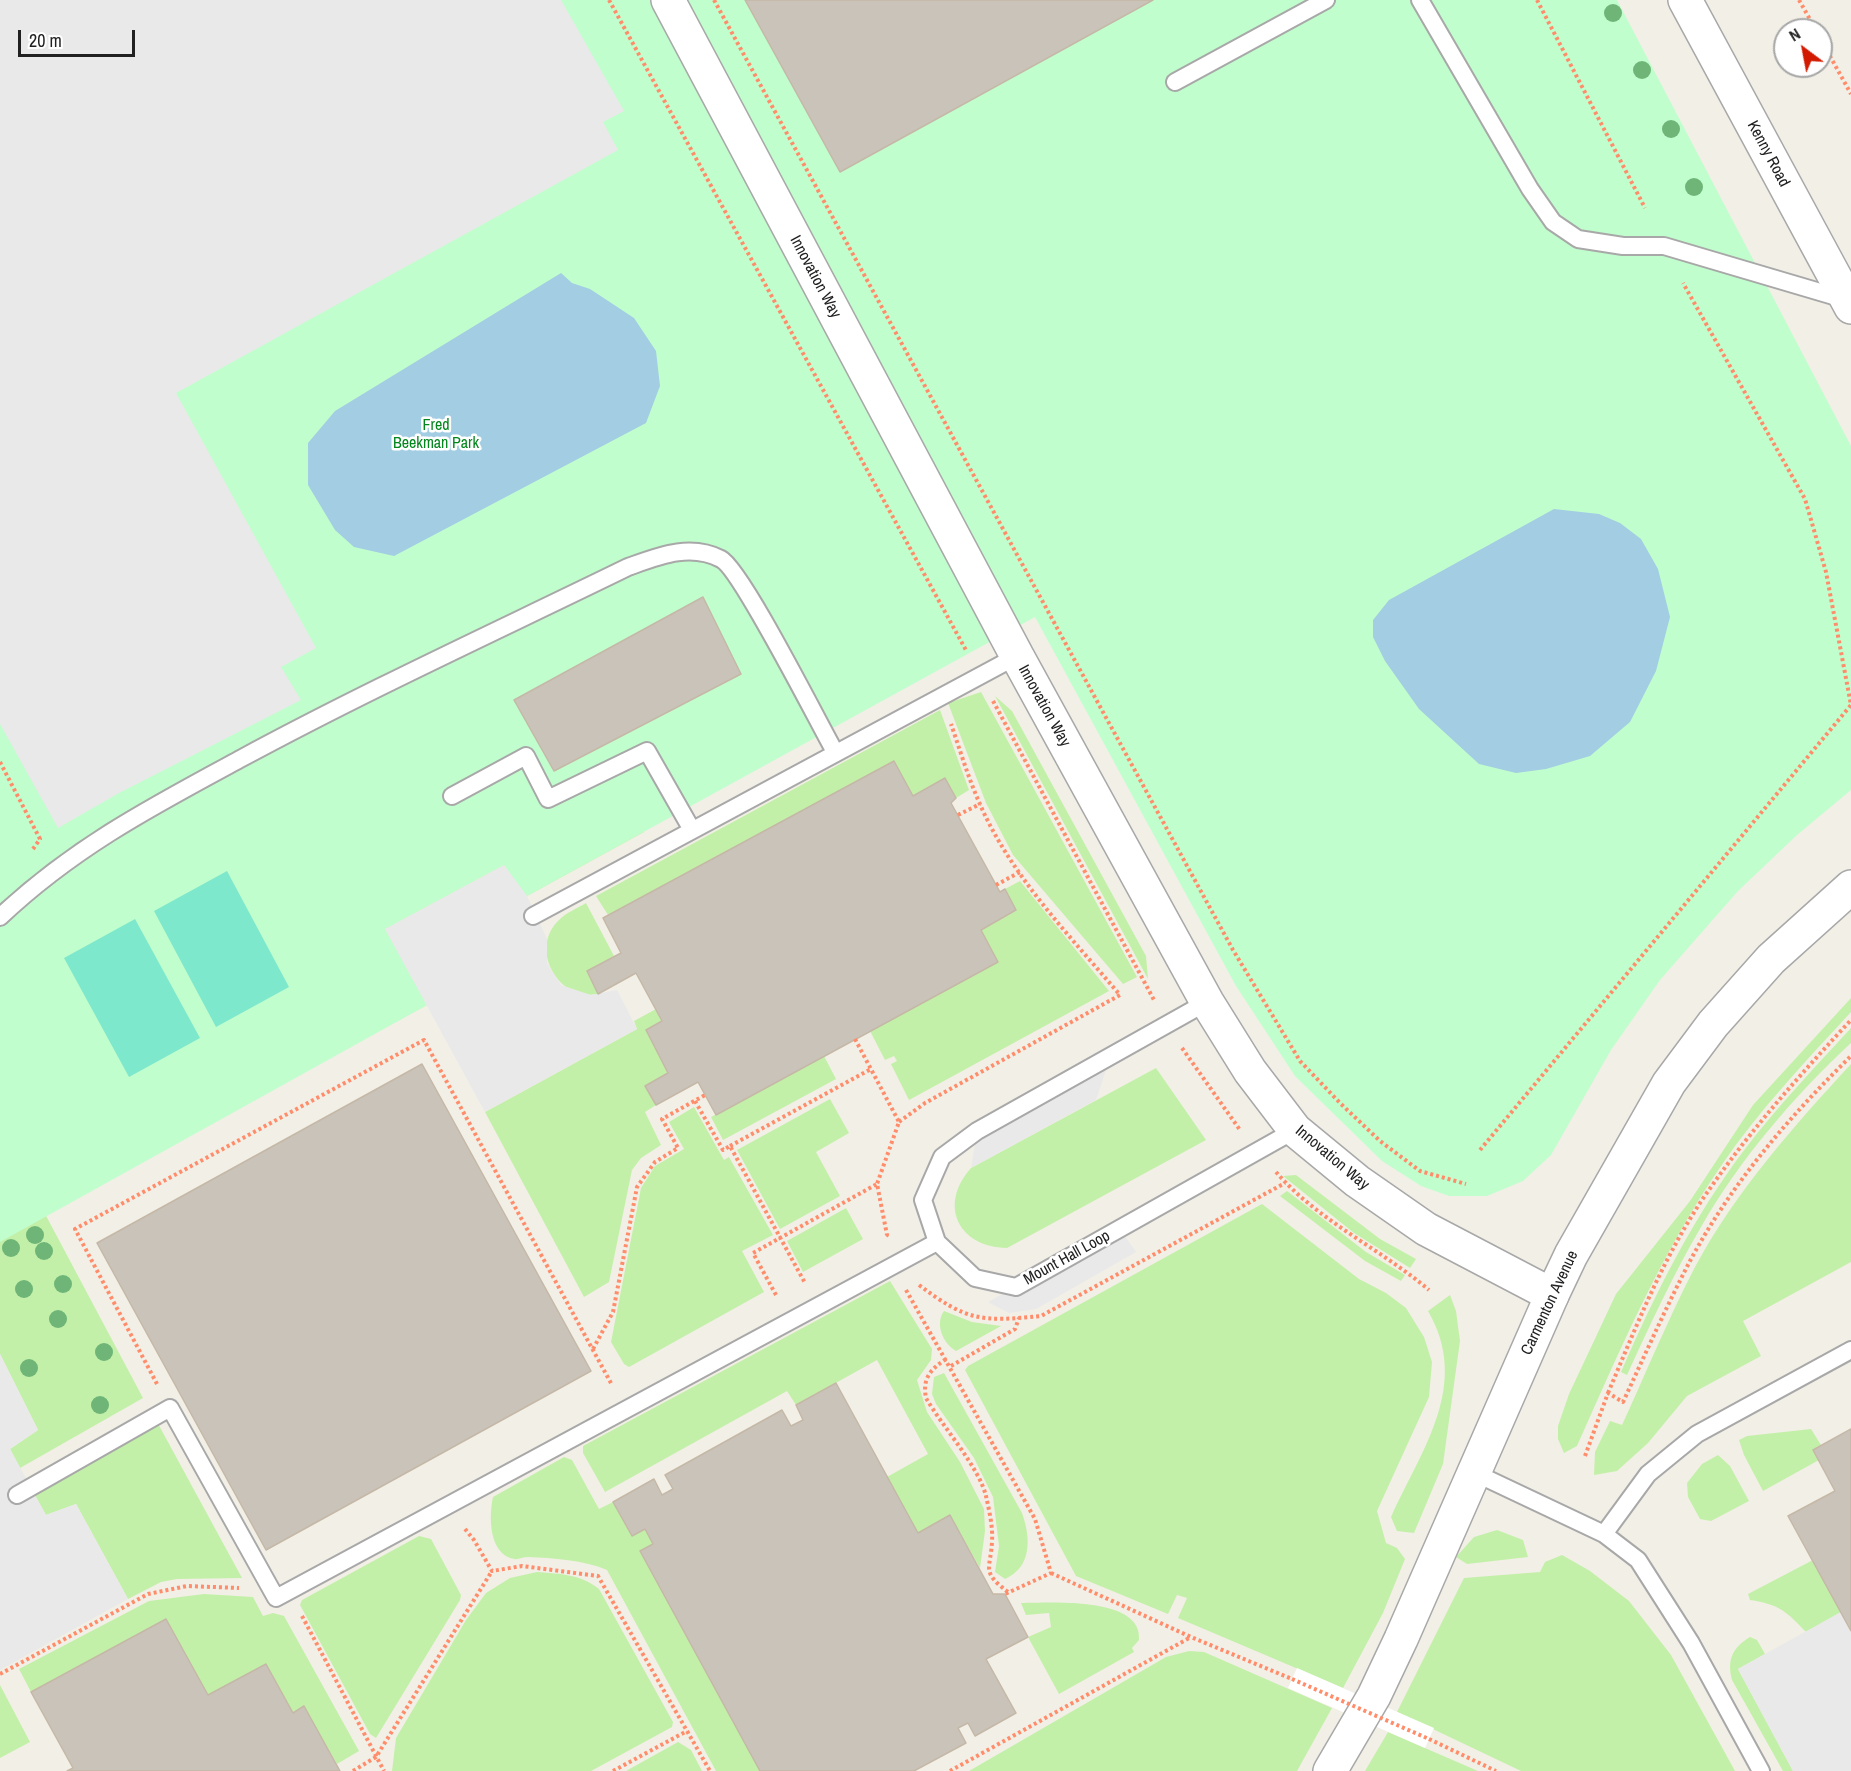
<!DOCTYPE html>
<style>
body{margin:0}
#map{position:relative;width:1851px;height:1771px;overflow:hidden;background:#f2efe6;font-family:"Archivo Narrow",sans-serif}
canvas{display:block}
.north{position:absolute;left:1773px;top:18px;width:60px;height:60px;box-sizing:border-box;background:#fff;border:2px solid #a6a6a6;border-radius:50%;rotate:328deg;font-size:16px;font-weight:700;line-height:24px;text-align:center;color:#212121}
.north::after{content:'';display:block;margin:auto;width:21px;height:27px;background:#d11a00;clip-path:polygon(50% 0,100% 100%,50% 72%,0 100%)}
.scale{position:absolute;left:18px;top:30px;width:117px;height:27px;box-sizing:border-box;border:3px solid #212121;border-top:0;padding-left:8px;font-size:18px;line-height:21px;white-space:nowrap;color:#212121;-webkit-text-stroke:4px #fff;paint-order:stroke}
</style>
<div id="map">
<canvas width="1851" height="1771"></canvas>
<div class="north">N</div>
<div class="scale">20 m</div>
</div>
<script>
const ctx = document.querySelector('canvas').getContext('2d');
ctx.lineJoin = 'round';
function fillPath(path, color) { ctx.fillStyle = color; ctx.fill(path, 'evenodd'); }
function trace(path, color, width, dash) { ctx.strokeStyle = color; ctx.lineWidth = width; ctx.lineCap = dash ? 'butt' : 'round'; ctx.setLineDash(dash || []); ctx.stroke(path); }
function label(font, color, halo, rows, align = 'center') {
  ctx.font = font + ' "Archivo Narrow",sans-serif'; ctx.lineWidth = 5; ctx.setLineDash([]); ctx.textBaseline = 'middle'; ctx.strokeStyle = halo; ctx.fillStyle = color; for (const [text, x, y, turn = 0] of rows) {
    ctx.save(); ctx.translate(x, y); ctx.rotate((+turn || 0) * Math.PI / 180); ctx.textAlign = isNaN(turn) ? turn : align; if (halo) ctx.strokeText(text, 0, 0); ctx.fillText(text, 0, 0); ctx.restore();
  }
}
const grass = new Path2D(`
 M981,692L1137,977L1123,984L1013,855L986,803L948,703Z
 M995,696L1012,711L1146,956L1148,979Z
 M473,698L484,718L374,774L423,868L476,839L518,849L620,792L643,796L649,809L644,832L527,896L504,865L385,929L427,1005L44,1212L143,1398L20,1468L10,1449L38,1430L0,1354V951L70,888L77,894L50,930L134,1090L304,994L235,856L225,861L211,822L219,808L312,747L417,704Z
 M940,710L969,790L956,798L945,778L913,796L894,761L608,915L596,896Z
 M1020,881L1109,991L909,1100L891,1064L897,1061L894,1056L885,1060L870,1031L998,962L981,930L1016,911L1005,889Z
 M586,903L614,956L587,971L598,994C559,1002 529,950 558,921C565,913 578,908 586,903Z
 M1851,998V1012C1806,1061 1759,1110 1721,1166C1661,1253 1620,1350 1577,1446L1564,1453L1558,1439V1426L1569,1394L1616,1294L1690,1201L1753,1105Z
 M656,1009L662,1021L646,1030L668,1073L646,1086L656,1105L645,1112L661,1145L641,1158L632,1170L609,1282L584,1297L485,1112L637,1029L634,1021Z
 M1851,1028V1043C1794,1096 1740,1159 1701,1227C1673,1275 1650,1325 1627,1375L1621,1372C1655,1294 1693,1217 1745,1149C1778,1106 1814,1068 1851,1028Z
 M824,1056L836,1079L723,1140L711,1117Z
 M1851,1064V1262L1743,1321L1761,1356L1687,1396L1648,1443L1617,1471L1594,1475L1595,1452L1610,1421L1622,1425C1646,1373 1668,1319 1695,1267C1736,1191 1793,1127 1851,1064Z
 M1156,1068L1206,1140L1007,1248C958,1247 938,1205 971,1168Z
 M830,1099L849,1133L816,1152L840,1196L780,1229L737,1150Z
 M694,1107L724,1160L729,1157L773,1235L742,1251L764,1292L629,1367L624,1364L611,1342L641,1188L655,1166L684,1149L669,1122Z
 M1296,1175L1380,1239L1416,1259L1410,1268L1354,1233L1283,1176Z
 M1287,1191L1366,1252L1405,1275L1401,1281L1365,1261L1280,1196Z
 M1262,1204L1359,1279L1386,1293L1406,1308L1424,1337L1432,1362L1429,1397L1377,1511L1386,1543L1397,1548L1405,1559L1383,1613L1343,1688L1178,1618L1187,1598L1177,1595L1168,1614L1076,1576L965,1370L968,1366Z
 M846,1208L863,1239L803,1272L787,1241Z
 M890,1281L932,1349L931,1360L917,1380L927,1412L960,1462L984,1509L985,1531L980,1568L950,1515L918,1533L887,1477L928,1454L877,1360L796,1405L787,1391L605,1492L583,1453V1446Z
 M1450,1295L1456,1311L1460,1341L1443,1464L1414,1533L1397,1531L1391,1517C1422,1449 1471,1385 1428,1311Z
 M944,1311L972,1322L1001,1326L956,1351C942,1343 935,1323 944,1311Z
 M944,1373L1022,1513C1031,1538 1032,1567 1005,1579L995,1572L999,1546L993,1497L974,1458L936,1404L932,1394L934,1377Z
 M156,1420L242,1578L177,1579L161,1582L128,1599L76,1504L46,1515L32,1491Z
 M1811,1429L1821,1445L1813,1450L1819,1460L1763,1491L1744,1455L1739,1440L1747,1436Z
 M1718,1455L1730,1466L1749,1501L1711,1521L1700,1519L1688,1497L1687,1483L1702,1464Z
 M564,1457L572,1460L599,1509L613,1502L632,1536L645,1529L653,1544L640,1551L760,1771H716L607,1570C584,1560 553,1558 528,1557C523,1557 518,1560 514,1559C488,1554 489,1515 493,1497Z
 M1497,1530L1523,1540L1528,1557L1467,1564L1456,1557L1474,1537Z
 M419,1536L431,1539L461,1595L460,1600L376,1738L370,1734L300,1605L302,1600Z
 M1562,1555L1590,1571L1629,1601L1671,1655L1735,1771H1521L1397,1712L1464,1578L1540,1572L1545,1562Z
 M1813,1560L1841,1612L1806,1632C1787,1612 1779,1604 1750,1600L1748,1594Z
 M537,1572C561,1574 580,1574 599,1589L673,1722L672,1727L591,1771H392L396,1738L466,1620L486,1593L510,1578Z
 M204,1594L253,1597L263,1616L273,1613L284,1616L359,1751L337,1764L304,1707L293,1713L266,1664L208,1695L166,1619L31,1692L19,1669L149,1601Z
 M1021,1603C1049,1603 1143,1596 1139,1640L1132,1648L1134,1652L1059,1694L1028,1637L1051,1627L1049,1613L1026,1615Z
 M1750,1637L1757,1640L1765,1654L1738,1669L1793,1771H1783L1732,1680C1727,1660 1732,1648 1750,1637Z
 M1189,1651L1204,1652L1332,1708L1297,1771H969L1166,1657Z
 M0,1685L30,1742L0,1758Z
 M1388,1732L1478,1771H1365Z
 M678,1742L691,1750L702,1771H626Z`);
const park = new Path2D(`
 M0,0H1617L1851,446V790L1797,835L1738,891L1660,980L1611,1050L1551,1155L1523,1181L1487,1196H1449L1421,1186L1382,1161L1295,1076L1236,986L1035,617L527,896L504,865L385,929L427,1005L0,1242Z`);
const pitch = new Path2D(`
 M227,871L289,987L216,1027L154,911Z
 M135,919L200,1038L129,1077L64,958Z`);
const parking = new Path2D(`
 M0,0H561L624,111L603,122L618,150L176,393L316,648L281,667L301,700L119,793L58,828L0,724Z
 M504,865L527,896L547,939V963L561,985L591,995L617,990L637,1029L485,1112L385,929Z
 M1111,1055L1096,1100L971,1168L977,1131Z
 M1120,1229L1136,1252L1036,1309L1009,1313L988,1302Z
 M0,1354L38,1430L10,1449L46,1515L76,1504L128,1599L0,1670Z
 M1841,1612L1851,1631V1771H1793L1738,1669Z`);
const water = new Path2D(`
 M561,273L572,283L590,289L634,318L656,351L660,386L646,423L394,556L354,547L335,530L308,485V443L335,411Z
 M1554,509L1599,514L1620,523L1641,539L1658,569L1670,617L1656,671L1630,722L1590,756L1546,769L1516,773L1479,764L1419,709L1385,661L1373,637V620L1389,600Z`);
const pier = new Path2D(`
 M1297,1668L1434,1728L1425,1748L1288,1688Z`);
const building = new Path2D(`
 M745,0H1153L840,172Z
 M703,597L741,674L554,771L514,700Z
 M894,761L913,796L945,778L956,798L951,803L1000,892L1005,889L1016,910L981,930L998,962L716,1115L698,1082L656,1105L645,1086L668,1073L646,1030L662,1021L636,973L598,994L587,971L621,953L603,918Z
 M422,1064L591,1371L266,1550L97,1243Z
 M836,1383L918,1533L950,1515L993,1594H1005L1028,1637L986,1659L1016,1713L975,1736L968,1723L958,1728L966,1743L914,1771H760L640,1551L653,1544L645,1529L632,1536L613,1502L654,1479L662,1495L673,1489L665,1475L782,1410L791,1426L803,1420L796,1405Z
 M1851,1429V1631L1788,1516L1835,1491L1813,1450Z
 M166,1619L208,1695L266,1664L293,1713L304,1706L340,1771H67L73,1768L31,1692Z`);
const path = new Path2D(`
 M609,0L967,652
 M714,0L1233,950L1300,1061L1341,1104L1380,1141L1420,1171L1466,1184
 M1537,0L1645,208
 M1799,0L1816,30
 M1821,40L1851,94
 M993,701L1154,1000
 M0,762L40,839L33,849
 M958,815L980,804
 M996,885L1020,872
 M855,1039L899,1122L877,1184L887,1235L884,1237
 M1182,1048L1240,1130
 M695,1101L723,1150L730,1146L805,1283
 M899,1122L925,1103L1120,995C1070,936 1010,875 979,802C968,777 960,750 951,724
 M730,1146L871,1069
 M1480,1150L1851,705L1826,572L1805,499L1683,283
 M1276,1172C1318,1221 1381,1249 1429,1290
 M919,1285C967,1321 981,1322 1041,1316L1285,1183
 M906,1290L1035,1519L1051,1573L1005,1594
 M776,1295L753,1253L877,1184
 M593,1349L613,1312L637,1187L655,1162L678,1148L662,1119L705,1095
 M946,1359C931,1369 922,1378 926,1398C942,1426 979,1467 986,1496C989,1510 993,1526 992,1541C991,1569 980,1571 1008,1592
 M951,1366L1015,1329L1019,1318
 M157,1384L75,1229L424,1040L612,1385
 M1608,1393C1636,1327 1662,1260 1702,1200C1746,1135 1798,1077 1851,1020
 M1585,1456L1608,1393L1623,1402C1645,1355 1666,1307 1690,1261C1731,1184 1789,1117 1851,1056
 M465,1529L474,1540L492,1571L522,1566L598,1576L710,1771
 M1051,1573L1191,1637L1292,1679
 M302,1616L384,1771
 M0,1674L148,1594L187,1586L239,1588
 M1429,1739L1496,1771
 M353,1771L376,1757L492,1571
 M613,1771L687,1731
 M950,1771L1191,1637`);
const service = new Path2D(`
 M1420,0L1530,189L1553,222L1578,239L1623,246H1664L1847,300
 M1175,82L1326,0
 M452,796L526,756L548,799L647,751L692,830
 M533,916L1017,656
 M0,917C74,847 153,806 242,758C368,690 499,630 628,567C659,556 690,543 721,559C741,569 818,722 835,752
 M1207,1002L977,1131L942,1157L923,1200L937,1242L975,1278L1016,1287L1295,1130
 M1475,1473L1604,1534L1638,1560L1691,1643L1761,1771
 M17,1495L170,1408L276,1598L937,1242
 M1604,1534L1648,1474L1697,1434L1851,1350`);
const minor = new Path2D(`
 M668,0L1017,656L1207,1002L1250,1071L1295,1130L1357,1181L1426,1229L1552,1295`);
const tertiary = new Path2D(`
 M1685,0L1851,307
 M1330,1771L1374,1696L1401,1639L1552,1295L1571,1255L1669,1083L1713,1024L1771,959L1851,887`);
const pathBridge = new Path2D(`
 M1292,1679L1429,1739`);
const trees = [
 [1613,13],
 [1642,70],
 [1671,129],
 [1694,187],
 [35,1235],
 [11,1248],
 [44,1251],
 [63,1284],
 [24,1289],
 [58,1319],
 [104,1352],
 [29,1368],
 [100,1405]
];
const streetNames = [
 ["Kenny Road",1768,154,62],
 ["Innovation Way",815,277,62],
 ["Innovation Way",1044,706,61],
 ["Innovation Way",1332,1158,40],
 ["Mount Hall Loop",1067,1258,-29],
 ["Carmenton Avenue",1550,1303,-65]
];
const parkNames = [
 ["Fred",436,426],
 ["Beekman Park",436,444]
];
fillPath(grass, '#c3f0a8');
fillPath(park, '#c1fecd');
fillPath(pitch, '#7ee8cc');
fillPath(parking, '#e9e9e9');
fillPath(water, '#a3cde3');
fillPath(pier, '#fff');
fillPath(building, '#cac3b9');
trace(building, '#c5b8a7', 1.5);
trace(service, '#a8a8a8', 20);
trace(minor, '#a8a8a8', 36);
trace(tertiary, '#a8a8a8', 36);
trace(path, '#ff8c6a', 4, [3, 3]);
trace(service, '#fff', 16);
trace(minor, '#fff', 33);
trace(tertiary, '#fff', 33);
trace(pathBridge, '#ff8c6a', 4, [3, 3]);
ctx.fillStyle = '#6eb577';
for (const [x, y] of trees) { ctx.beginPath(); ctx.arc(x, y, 9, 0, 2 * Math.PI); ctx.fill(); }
label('16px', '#212121', '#fff', streetNames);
label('16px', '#02861d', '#fff', parkNames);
</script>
